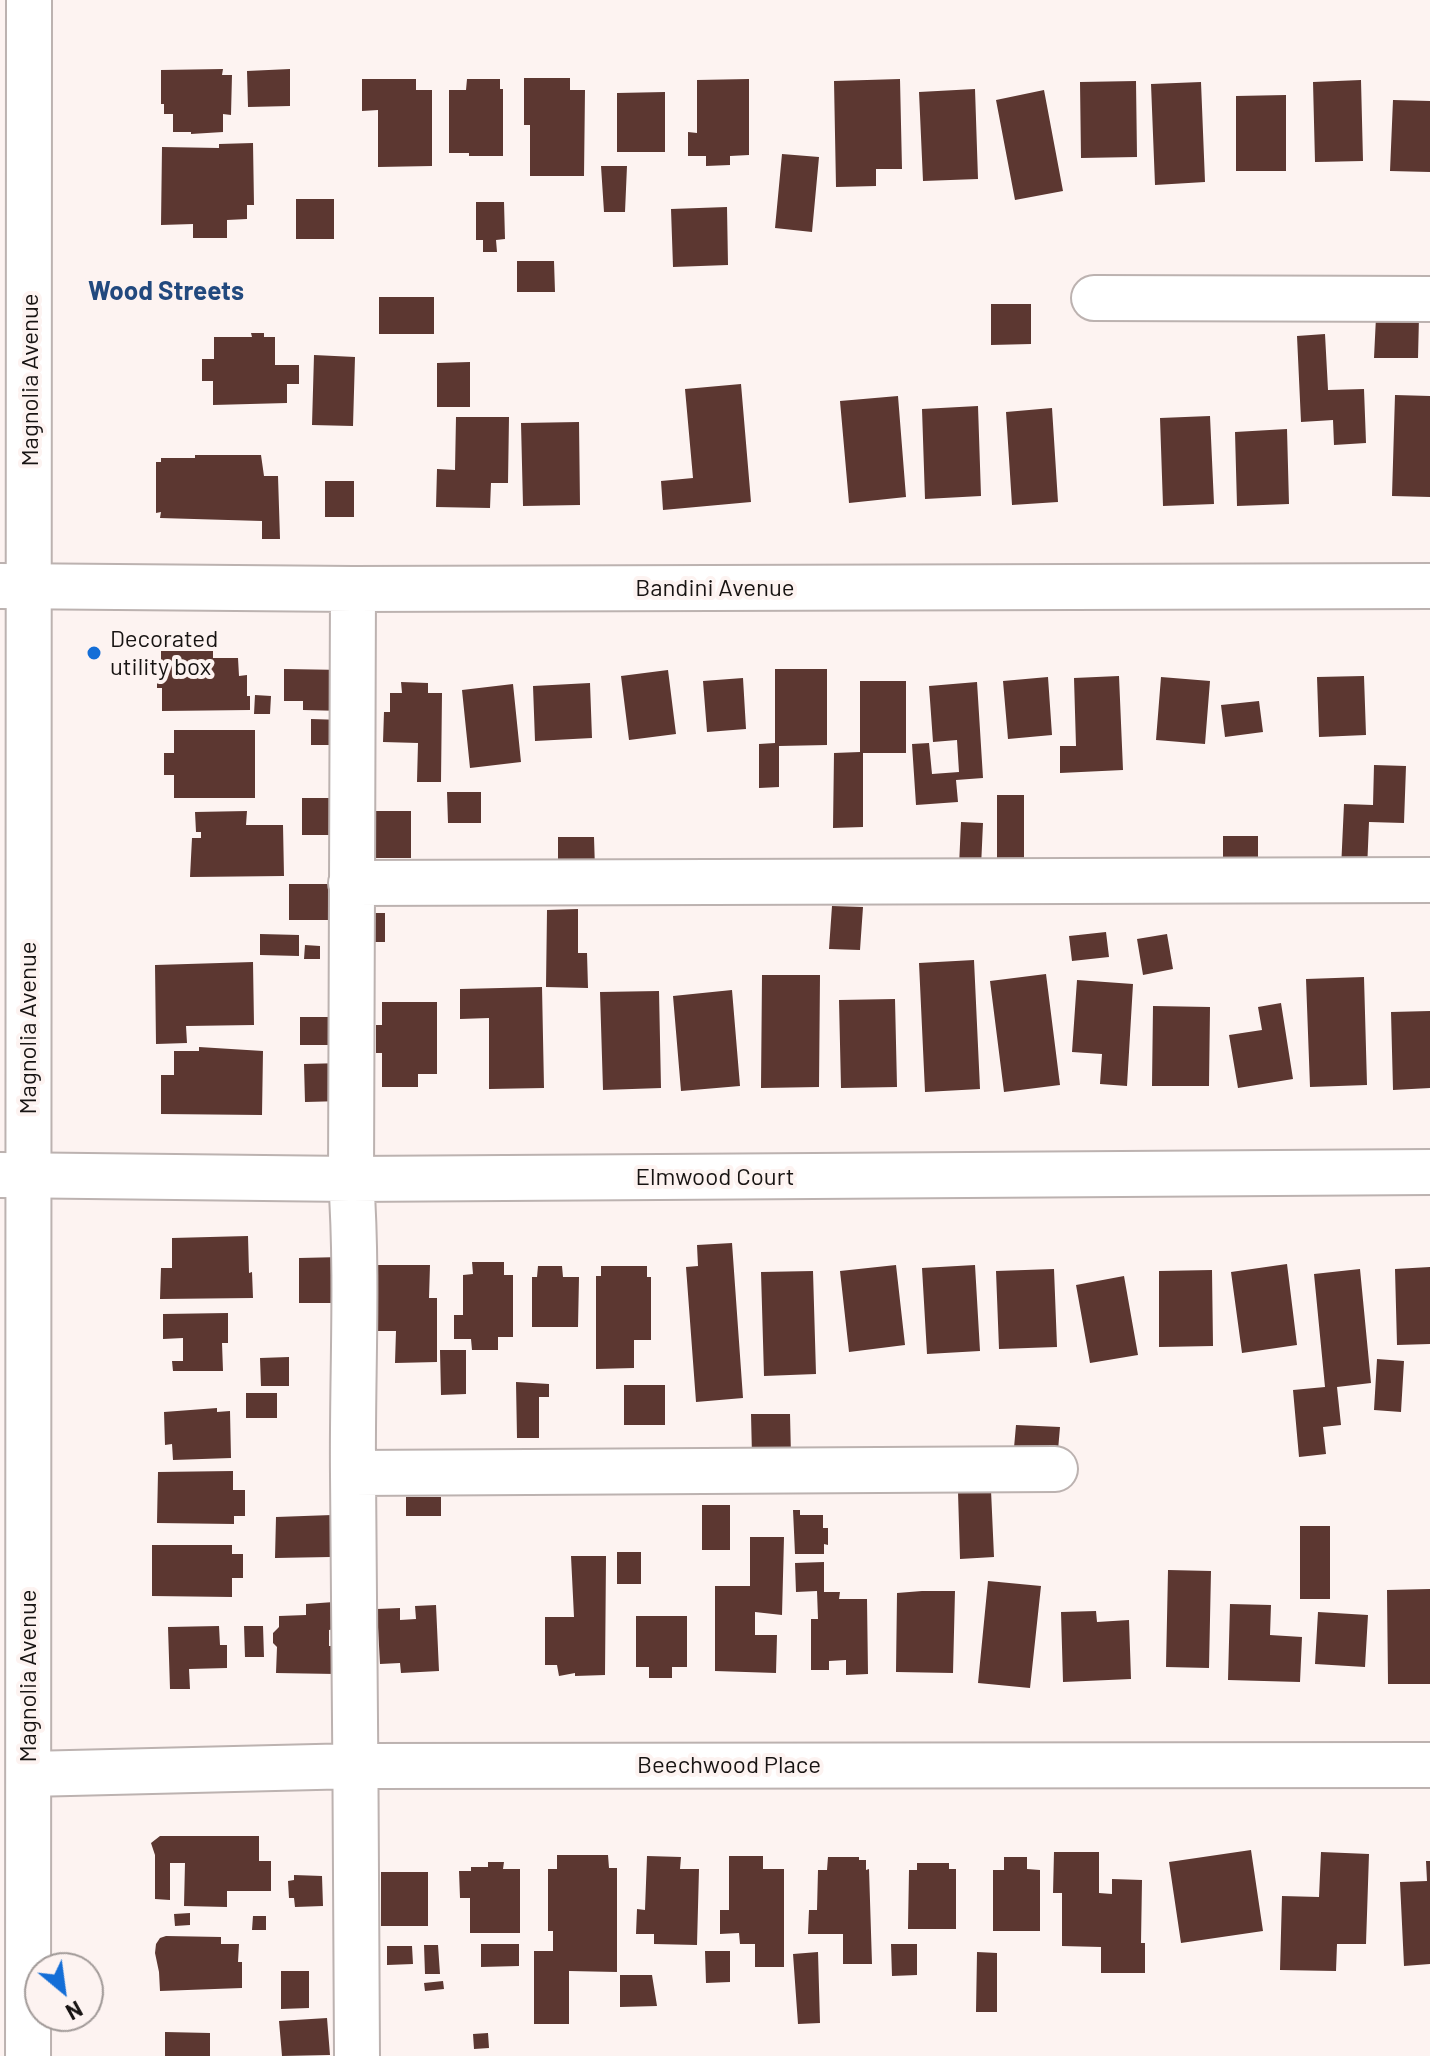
<!DOCTYPE html>
<style>
body{margin:0}
#map{position:relative;width:1430px;height:2056px;overflow:hidden;background:#fdf3f1;font-family:Barlow,sans-serif}
canvas{display:block}
.north{position:absolute;left:24px;top:1952px;width:80px;height:80px;box-sizing:border-box;background:#fdf3f1;border:2px solid #a19a98;border-radius:50%;rotate:151deg;font-size:22px;font-weight:700;line-height:32px;text-align:center;color:#181413}
.north::after{content:'';display:block;margin:auto;width:28px;height:36px;background:#146ed7;clip-path:polygon(50% 0,100% 100%,50% 72%,0 100%)}
</style>
<div id="map">
<canvas width="1430" height="2056"></canvas>
<div class="north">N</div>
</div>
<script>
const ctx = document.querySelector('canvas').getContext('2d');
ctx.lineJoin = 'round';
function fillPath(path, color) { ctx.fillStyle = color; ctx.fill(path, 'evenodd'); }
function trace(path, color, width, dash) { ctx.strokeStyle = color; ctx.lineWidth = width; ctx.lineCap = dash ? 'butt' : 'round'; ctx.setLineDash(dash || []); ctx.stroke(path); }
function label(font, color, halo, rows, align = 'center') {
  ctx.font = font + ' Barlow,sans-serif'; ctx.lineWidth = 8; ctx.setLineDash([]); ctx.textBaseline = 'middle'; ctx.strokeStyle = halo; ctx.fillStyle = color; for (const [text, x, y, turn = 0] of rows) {
    ctx.save(); ctx.translate(x, y); ctx.rotate((+turn || 0) * Math.PI / 180); ctx.textAlign = isNaN(turn) ? turn : align; if (halo) ctx.strokeText(text, 0, 0); ctx.fillText(text, 0, 0); ctx.restore();
  }
}
const building = new Path2D(`
 M223,69L222,75H232L231,115L223,114V132L191,134V132H173V114H164V104H161V70Z
 M290,69V106L248,107L247,71Z
 M524,78H570V90H585L584,176H530V125H524Z
 M362,79H416V90H432V166L378,167V110L362,111Z
 M467,79H500V89H503V156H469V153H449V90H466Z
 M749,79V155L730,156V165L706,166V156H688V132L697,133V80Z
 M900,79L902,169H876V186L836,187L834,81Z
 M1361,80L1363,161L1315,162L1313,82Z
 M1136,81L1137,157L1081,158L1080,82Z
 M1201,82L1205,182L1155,185L1151,84Z
 M975,89L978,179L923,181L919,92Z
 M1044,90L1063,191L1015,200L996,100Z
 M665,92V152H617V93Z
 M1286,95V171H1236V96Z
 M1393,100L1430,101V172L1390,171Z
 M253,143L254,205H247V219L227,220V238H193V224L161,225L162,147L219,148V144Z
 M782,154L819,157L812,232L775,228Z
 M601,166H627L625,212H604Z
 M296,199H334V239H296Z
 M476,202H504L505,239L496,240L497,252H483V240H476Z
 M727,207L728,265L673,267L671,209Z
 M517,261H554L555,292H517Z
 M379,297H434V334H379Z
 M991,304H1031V344L991,345Z
 M1376,317H1419L1418,358H1374Z
 M251,333H264V337H275V365H299V384H287V403L213,405V381H202V359H214V337H252Z
 M1325,334L1328,390L1364,389L1366,443L1334,445L1333,420L1301,422L1297,336Z
 M314,355L355,357L353,426L312,425Z
 M470,362V407H437V363Z
 M741,384L751,502L663,510L661,481L693,478L685,389Z
 M1395,395L1430,396V497L1392,496Z
 M898,396L906,497L849,503L840,401Z
 M978,406L981,496L925,499L922,409Z
 M1052,408L1058,502L1012,505L1006,412Z
 M1210,416L1214,504L1163,506L1160,418Z
 M456,417H509L508,483H491L490,508L436,507L437,469L455,470Z
 M579,422L580,505L523,506L521,423Z
 M1287,429L1289,504L1237,506L1235,432Z
 M195,455H261L264,476H278L280,539H262V521L160,518L161,512L156,513V462H161V458H195Z
 M325,481H354V517H325Z
 M161,651H213V658H238L239,676L247,675V696H250V710L162,711V688H157V675H161Z
 M284,669L344,670V711L303,710V701H284Z
 M775,669H827V745L779,746V787L759,788V744L775,743Z
 M668,670L676,734L629,740L621,676Z
 M1119,676L1123,770L1060,773V746H1076L1074,678Z
 M1364,676L1366,735L1319,737L1317,677Z
 M1048,677L1052,735L1008,739L1003,681Z
 M1161,677L1210,681L1205,744L1156,740Z
 M743,678L746,729L707,732L703,681Z
 M860,681H906V753H863V827L833,828L834,753L860,752Z
 M401,682L428,683V693H442L441,782H417L418,743L383,742L384,712H390V693H402Z
 M977,682L983,778L956,780L958,802L916,805L912,744L929,743L932,774L959,772L957,740L933,742L929,686Z
 M590,683L592,738L535,741L533,686Z
 M513,684L521,762L470,768L462,690Z
 M255,695L271,696L270,714H254Z
 M1259,701L1263,732L1225,737L1221,705Z
 M311,719L342,720V745H311Z
 M174,730H255V798H174V775H164V753H174Z
 M1374,765L1406,766L1404,823L1369,822L1367,870L1341,869L1344,804L1373,805Z
 M447,792H481V823H448Z
 M997,795H1024V859H997Z
 M302,798H344V835H302Z
 M247,811L246,825H283L284,876L190,877L192,838H201V832H196L195,812Z
 M368,811H411V858H368Z
 M961,822L983,823L981,867L959,866Z
 M1223,836H1258V867L1223,866Z
 M558,837H594L595,869L558,870Z
 M289,884H341V920H289Z
 M832,906L863,907L860,950L829,949Z
 M578,909V953H587L588,988L546,987L547,910Z
 M366,913H385V942H366Z
 M1106,932L1109,957L1072,961L1069,936Z
 M260,934L299,935V956L260,955Z
 M1167,934L1173,969L1143,975L1137,939Z
 M305,945L320,946V959H304Z
 M974,960L980,1089L925,1092L919,963Z
 M253,962L254,1025L186,1026L187,1043L156,1044L155,965Z
 M1046,974L1060,1085L1004,1092L990,981Z
 M762,975H820L819,1087L761,1088Z
 M1364,977L1367,1085L1310,1087L1306,979Z
 M1077,980L1133,984L1127,1086L1100,1084L1102,1054L1072,1052Z
 M542,987L544,1088L489,1089V1018L460,1019V989Z
 M732,990L740,1086L681,1091L673,996Z
 M659,991L661,1088L603,1090L600,992Z
 M895,999L897,1087L841,1088L839,1000Z
 M382,1002H437V1074H418V1087H382V1053H376V1025H382Z
 M1281,1003L1293,1079L1238,1088L1229,1035L1262,1030L1258,1007Z
 M1153,1006L1210,1007L1209,1086H1152Z
 M1430,1011V1088L1393,1090L1391,1012Z
 M300,1017H344V1045H300Z
 M199,1047L263,1051L262,1115L161,1114V1075H174V1051H199Z
 M343,1063V1101L305,1102L304,1064Z
 M248,1236L249,1273L252,1272L253,1298L160,1299L161,1268H172V1238Z
 M732,1243L743,1398L696,1402L686,1267L698,1266L697,1245Z
 M342,1257V1303H299V1258Z
 M472,1262H504V1275H513V1337H498V1350H472L471,1339H454V1315H463V1275L473,1274Z
 M1287,1264L1297,1345L1242,1353L1231,1272Z
 M378,1265H430L429,1298H437V1362L395,1363L396,1331H371V1308H378Z
 M896,1265L905,1345L849,1352L840,1271Z
 M975,1265L980,1351L927,1354L922,1268Z
 M538,1266H562L563,1277H579L578,1327H532V1277H537Z
 M601,1266H647V1277H651V1340H634V1368L596,1369V1276H601Z
 M1430,1267V1344L1397,1345L1395,1269Z
 M1054,1269L1057,1347L999,1349L996,1271Z
 M1360,1269L1371,1383L1337,1387L1341,1425L1323,1427L1326,1454L1299,1457L1293,1390L1325,1387L1314,1274Z
 M1212,1270L1213,1346L1159,1347V1271Z
 M813,1271L816,1374L764,1376L761,1272Z
 M1124,1276L1138,1355L1090,1363L1076,1285Z
 M228,1313V1343H222L223,1371H173L172,1361H183V1338L163,1339V1314Z
 M440,1350H466V1394L441,1395Z
 M289,1357V1386H261L260,1358Z
 M1377,1359L1404,1361L1401,1412L1374,1410Z
 M516,1382L549,1384V1397H539V1438H517Z
 M624,1385H665V1425H624Z
 M246,1393H277V1418H246Z
 M217,1408V1412L230,1411L231,1458L173,1460L172,1444L165,1445L164,1412Z
 M751,1414H790L791,1456H752Z
 M1016,1425L1060,1427L1057,1462L1013,1459Z
 M233,1471V1490H245V1516H234V1524L157,1523L158,1472Z
 M991,1490L994,1557L960,1559L958,1492Z
 M406,1497H441V1516H406Z
 M702,1505H730V1550H702Z
 M793,1510H800V1515H823V1528H828V1545L824,1544V1554H795Z
 M332,1515L330,1557L275,1558L276,1517Z
 M1300,1526H1330V1599H1300Z
 M750,1537H784L782,1615L755,1612V1635H777L776,1673L715,1671V1586H750Z
 M152,1545H232V1554H243V1578H232V1597L152,1596Z
 M617,1552H641V1584H617Z
 M571,1556H606L605,1675L575,1676V1673L559,1676L557,1665H545V1617H574Z
 M824,1562V1592H840L839,1599H867L868,1674L846,1675V1660L829,1661V1670H811V1619H818L817,1591L796,1592L795,1563Z
 M1168,1570L1211,1571L1209,1668L1166,1667Z
 M988,1581L1041,1586L1030,1688L978,1683Z
 M1430,1589V1684H1388L1387,1590Z
 M922,1591H955L953,1673L896,1672L897,1593Z
 M334,1602L336,1629L329,1630V1646H335L336,1674L276,1673L277,1647L273,1643V1633L279,1627V1616L306,1615V1604Z
 M1230,1604L1271,1605L1270,1635L1302,1637L1300,1682L1228,1680Z
 M436,1605L439,1671L401,1673L400,1663L380,1664L377,1609L400,1608V1620L416,1619L415,1606Z
 M1096,1611L1097,1622L1129,1620L1131,1679L1063,1682L1061,1612Z
 M1318,1612L1368,1615L1365,1667L1315,1664Z
 M636,1616H687V1667H672V1678H649V1667H636Z
 M219,1626L220,1645H227V1668L189,1669L190,1689H170L168,1627Z
 M244,1626H263L264,1657H245Z
 M160,1836H259V1861H271V1891H227V1907L184,1906L185,1863H170V1900L155,1899V1855L151,1843Z
 M1251,1850L1263,1931L1181,1943L1169,1862Z
 M1054,1852H1099V1893L1112,1894V1879L1142,1880L1141,1943H1145V1973H1101V1947L1062,1946V1893H1053Z
 M1321,1852L1369,1854L1366,1944H1337L1336,1971L1280,1970L1282,1896L1319,1897Z
 M557,1855H608L609,1868H617V1972L569,1971V2024H534V1951H553V1931H548V1869H557Z
 M647,1856L681,1857L680,1869H699L697,1945L654,1944V1934H636L637,1909L645,1910Z
 M729,1856H763V1869H784V1967H755V1944H740L739,1933L720,1934V1910H729Z
 M828,1857H859V1860H866V1870L869,1869L872,1964H843V1934H808L809,1910H817L818,1870H827Z
 M1004,1857H1027V1869L1040,1870V1931H993V1870H1004Z
 M1426,1861H1430V1964L1404,1966L1400,1882L1427,1881Z
 M488,1862H504L503,1869H520V1933H470V1898H460L459,1871H471V1867H488Z
 M917,1863H949V1869H956V1929H908L909,1870H917Z
 M381,1872H428V1926H381Z
 M294,1875L322,1876L323,1906L295,1907L294,1898H289L288,1881L294,1880Z
 M190,1913V1925L175,1926L174,1914Z
 M253,1916H266V1930H252Z
 M166,1936L221,1937V1944H239L238,1962H242V1988L160,1991L159,1972L155,1953L156,1944L160,1938Z
 M481,1944H519V1966L481,1967Z
 M891,1944H917V1975L892,1976Z
 M424,1945H438L440,1974H425Z
 M387,1946H412L413,1964L387,1965Z
 M705,1951H730V1982L706,1983Z
 M818,1952L820,2023L798,2024L793,1954Z
 M977,1952L997,1953V2012H976Z
 M281,1971H309V2008L281,2009Z
 M620,1975H652L657,2006L620,2007Z
 M443,1981L444,1989L425,1991L424,1983Z
 M327,2018L330,2055L282,2056L279,2021Z
 M165,2032L210,2033V2056H165Z
 M488,2033L489,2048L474,2049L473,2034Z`);
const minor = new Path2D(`
 M1094,298L1430,299
 M0,586L353,589L1430,586
 M353,589L351,1179C358,1277 352,1377 353,1475C354,1669 357,1862 357,2056
 M351,883L1430,880
 M0,1175L351,1179L1430,1172
 M353,1473L1055,1469
 M29,1774L357,1766L1430,1765`);
const major = new Path2D(`
 M28,2056L29,0`);
const markers = [
 [94,653,8,"#146ed7"]
];
const streetNames = [
 ["Magnolia Avenue",30,380,-90],
 ["Bandini Avenue",715,588],
 ["Magnolia Avenue",28,1028,-90],
 ["Elmwood Court",715,1177],
 ["Magnolia Avenue",28,1676,-90],
 ["Beechwood Place",729,1765]
];
const poiNames = [
 ["Decorated",110,639],
 ["utility box",110,667]
];
const neighbourhoodNames = [
 ["Wood Streets",166,291]
];
fillPath(building, '#5c3731');
trace(minor, '#bcb2b0', 48);
trace(major, '#bcb2b0', 48);
trace(minor, '#fff', 44);
trace(major, '#fff', 44);
for (const [x, y, r, color] of markers) { const dot = new Path2D(); dot.arc(x, y, r, 0, 2 * Math.PI); ctx.fillStyle = color; ctx.fill(dot); trace(dot, '#fdf3f1', 3); }
label('24px', '#181413', '#fdf3f1', streetNames);
label('24px', '#181413', '#fdf3f1', poiNames, 'left');
label('bold 26px', '#22497e', '#fdf3f1', neighbourhoodNames);
</script>
